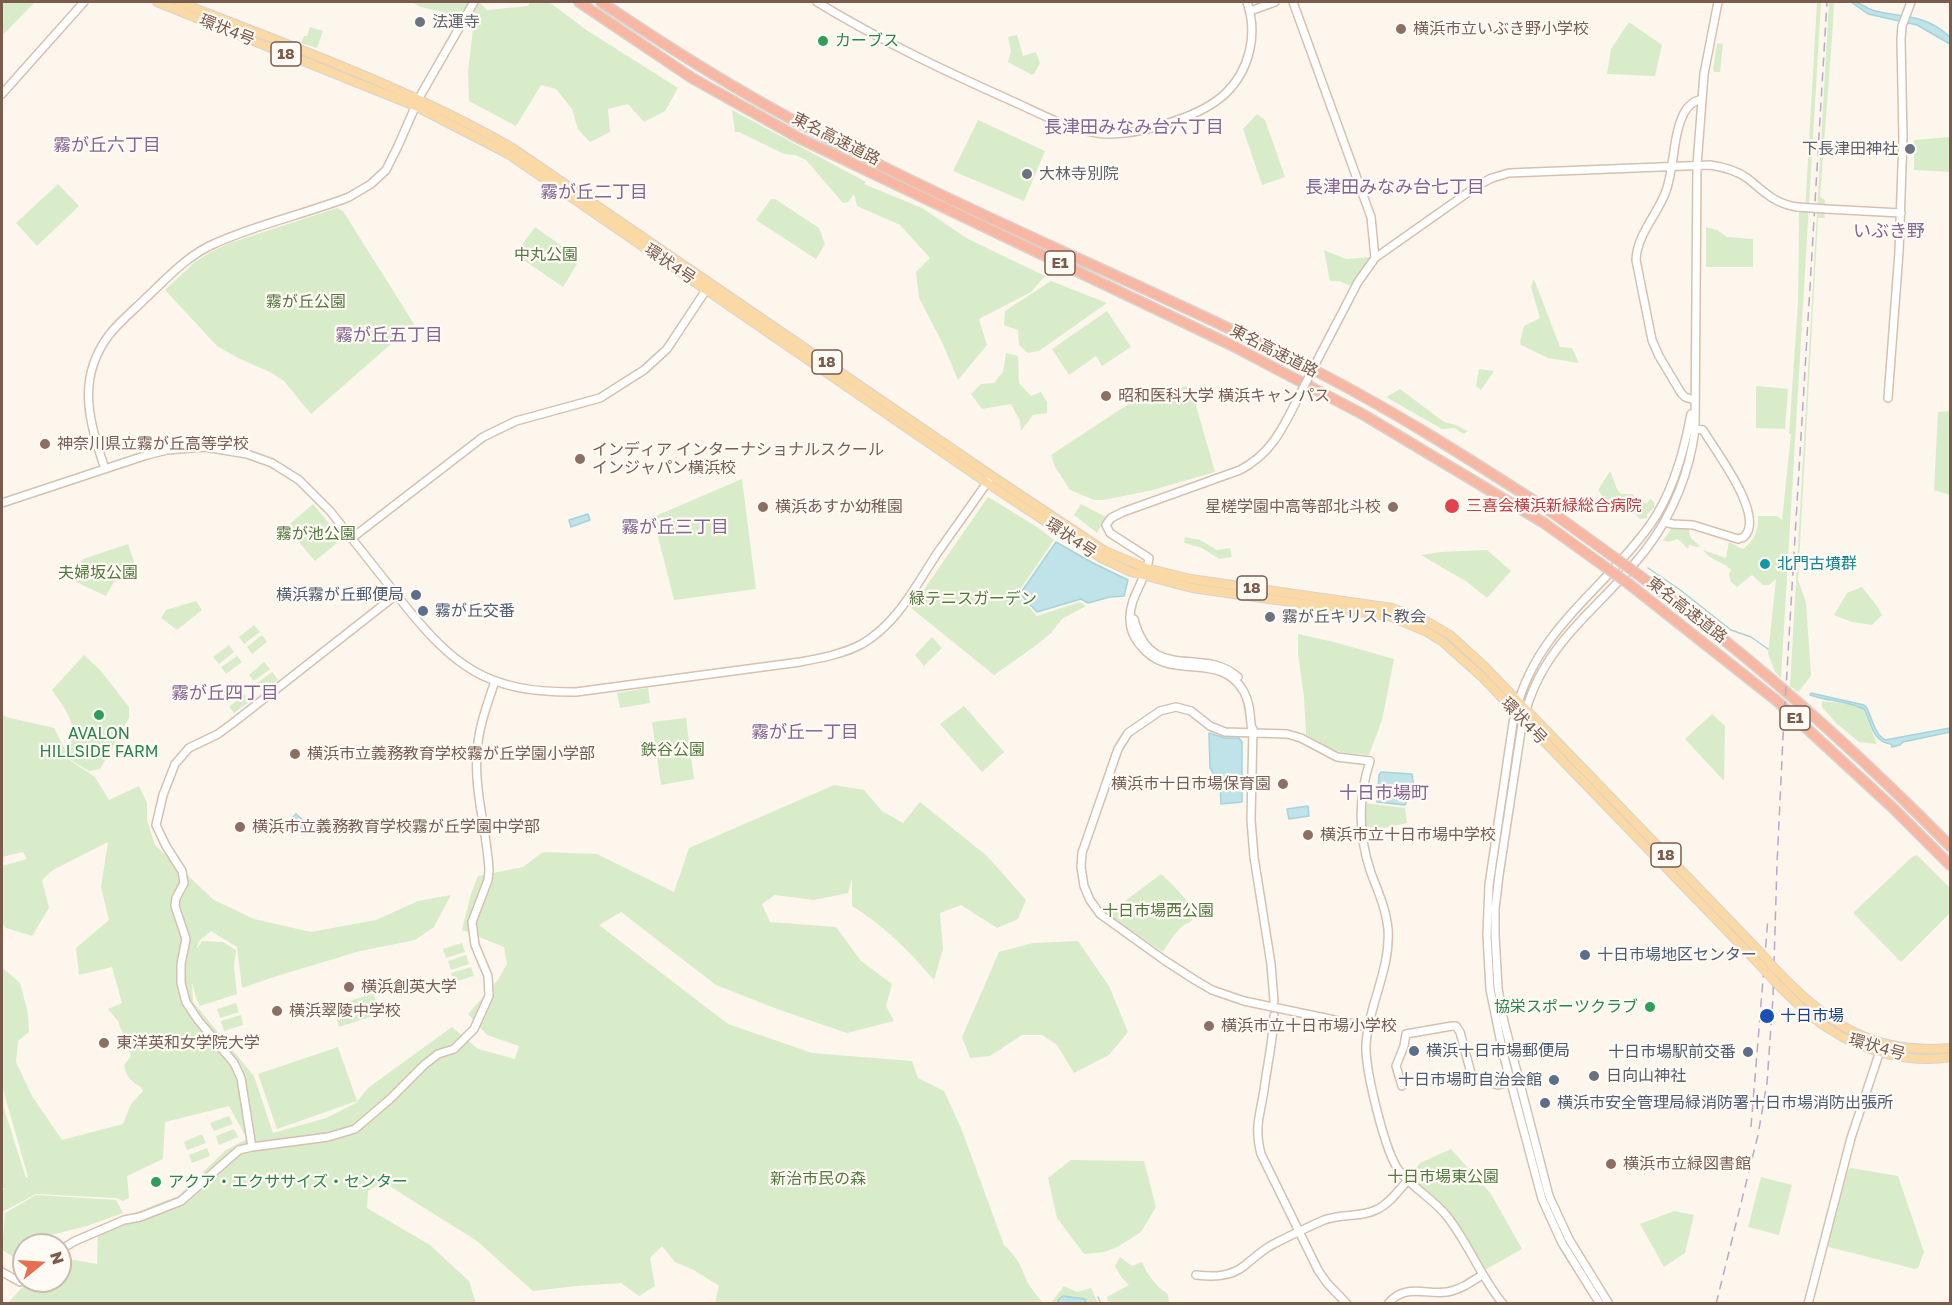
<!DOCTYPE html>
<meta charset="utf-8">
<style>
body{margin:0}
#map{position:relative;width:1952px;height:1305px;overflow:hidden;background:#fdf6ec;font-family:"Golos Text",sans-serif}
canvas{display:block}
.frame{position:absolute;inset:0;border:3px solid #7a5c4d;pointer-events:none}
.north{position:absolute;left:12px;top:1233px;width:60px;height:60px;box-sizing:border-box;background:#fffaf3;border:2px solid #cabbb1;border-radius:50%;rotate:72deg;font-size:16px;font-weight:700;line-height:24px;text-align:center;color:#7a5c4d}
.north::after{content:'';display:block;margin:auto;width:21px;height:27px;background:#e76f51;clip-path:polygon(50% 0,100% 100%,50% 72%,0 100%)}
</style>
<div id="map">
<canvas width="1952" height="1305"></canvas>
<div class="frame"></div>
<div class="north">N</div>
</div>
<script>
const ctx = document.querySelector('canvas').getContext('2d');
ctx.lineJoin = 'round';
function fillPath(path, color) { ctx.fillStyle = color; ctx.fill(path, 'evenodd'); }
function trace(path, color, width, dash) { ctx.strokeStyle = color; ctx.lineWidth = width; ctx.lineCap = dash ? 'butt' : 'round'; ctx.setLineDash(dash || []); ctx.stroke(path); }
function label(font, color, halo, rows, align = 'center') {
  ctx.font = font + ' "Golos Text","Noto Sans JP",sans-serif'; ctx.lineWidth = 4.5; ctx.setLineDash([]); ctx.textBaseline = 'middle'; ctx.strokeStyle = halo; ctx.fillStyle = color; for (const [text, x, y, turn = 0] of rows) {
    ctx.save(); ctx.translate(x, y); ctx.rotate((+turn || 0) * Math.PI / 180); ctx.textAlign = isNaN(turn) ? turn : align; if (halo) ctx.strokeText(text, 0, 0); ctx.fillText(text, 0, 0); ctx.restore();
  }
}
const green = new Path2D(`
 M2,2H35L2,36Z
 M411,2H479L487,10L528,6L530,2H549L588,31L678,88L665,111L644,122L628,104L608,109L610,132L590,142L578,129L572,109L556,89L541,85L516,126L469,101L468,72L474,20L421,7Z
 M1817,2H1821L1781,678L1775,672L1768,654L1776,579L1769,585H1763L1752,575L1737,587L1731,582L1729,575L1731,570C1722,560 1710,561 1703,550L1726,558L1729,542L1743,549C1754,541 1759,529 1758,516H1777L1782,520L1791,434H1789L1798,303L1799,213L1805,211Z
 M1829,2H1834L1833,24L1820,197L1825,200V205L1819,204V212H1824L1825,218H1818L1798,580L1806,602L1811,676L1798,692L1790,686Z
 M1629,22L1662,45L1655,76L1607,74L1611,49Z
 M310,27L323,31L317,48L301,43L304,36H307Z
 M1017,35L1023,56L1036,52L1040,63L1034,74L1032,75L1008,62L1011,51L1008,37Z
 M1717,43L1723,44L1720,72H1714L1713,69Z
 M732,110L866,182L864,184L922,208L968,239L1045,276L1031,292L979,319L987,345L958,380L942,342L919,298L916,272L930,258L900,225L857,206L854,194L848,202L843,203L806,160L795,155L784,154L739,132H735Z
 M1257,114L1265,120L1285,177L1262,185L1243,129Z
 M978,120L1045,151L1024,201L953,171Z
 M1950,137V172L1914,170V140Z
 M58,184L79,206L37,246L16,223Z
 M771,199H775L819,228L825,244L816,259L756,220Z
 M337,208L343,211L414,324L311,414L284,381L270,372L238,358L217,346L165,290L195,262L209,253L230,243Z
 M535,227L580,259L563,287L515,254Z
 M1706,227L1717,230L1727,237L1753,239V267H1706Z
 M1324,250L1346,259L1372,257L1353,287L1339,281H1330Z
 M1534,279L1560,347L1572,348L1579,363L1548,358L1521,345L1520,342L1524,326L1540,318L1531,287Z
 M1051,281L1107,303L1039,351L1028,353L1019,345L1018,330L1004,325L1005,311Z
 M1107,311L1131,347L1102,366L1096,356L1069,375L1052,349Z
 M1006,353L1018,356L1019,383L1031,396L1041,392L1047,402V413L1033,415L1021,431L1020,421L1011,404L982,409L971,394L981,384L994,383L1003,372Z
 M1479,369L1494,371L1481,390L1476,386Z
 M1185,386L1191,388L1215,472L1153,490L1103,500H1094L1070,490L1055,467L1051,455L1133,401Z
 M1758,386L1788,389L1785,429L1756,428V387Z
 M1400,389L1444,422L1456,425L1468,431L1464,434L1454,428L1442,429L1386,397Z
 M1950,411V495L1934,490L1938,412Z
 M1610,471L1617,489L1621,494H1633L1636,503H1647L1650,499L1654,502C1655,510 1652,510 1647,514V518L1640,519C1635,514 1628,505 1621,503C1608,498 1609,508 1598,490Z
 M742,479L756,589L674,600L653,517Z
 M988,497L1037,527L1054,540L1017,594L1037,616L1080,602L1086,606L1062,619L1051,633L1038,644L994,675L911,608Z
 M313,504L342,539L315,561L286,527Z
 M1081,504L1106,517L1097,533L1074,515Z
 M1688,527L1691,538L1700,546L1697,547L1689,545L1688,549L1678,539L1668,542L1663,540L1672,528Z
 M1185,537L1200,540L1217,550L1230,548L1232,557L1219,559L1202,548L1184,543Z
 M128,544L138,573L114,582L106,596L72,580L83,559Z
 M1487,550L1511,571L1487,598L1467,582L1421,555L1441,552Z
 M1862,587L1877,606L1882,615L1872,625L1852,622L1834,615L1847,593Z
 M196,601L202,610L177,630L161,618L166,610Z
 M254,625L260,632L244,644L239,637Z
 M1298,634L1334,642L1394,659L1382,720L1369,755C1337,753 1333,752 1306,734L1304,697L1298,654Z
 M262,635L267,642L252,654L247,647Z
 M932,637L942,648L924,666L915,655Z
 M229,645L234,652L219,664L213,657Z
 M84,655L101,671L129,707V718L100,769L89,771L71,760L66,747L71,745C78,724 64,707 52,690Z
 M237,656L242,662L226,674L221,667Z
 M264,662L270,669L254,681L249,675Z
 M272,672L278,680L262,692L256,684Z
 M237,684L242,691L228,703L223,696Z
 M648,688L650,703L620,708L617,693Z
 M244,694L250,701L234,713L229,707Z
 M1822,701L1848,704L1863,709L1877,744L1859,742L1836,723L1822,707Z
 M964,706L1004,752L982,772L940,724Z
 M2,714L6,717L54,728L71,761L95,777L109,800L139,786L147,803V820L155,845L214,900L254,919L311,932L376,920L418,901L451,895L434,927L415,940L360,951L277,976L242,988L237,947L211,931L198,942L197,949L202,941L223,942L236,950L234,967L237,994L200,1006L196,998L192,982L193,1002L254,1076L273,1133L326,1118L356,1103L368,1088L452,1027L478,1049L515,1059L519,1046L487,1035L468,1014L498,980L507,964L504,947L462,930L471,894L478,876L523,867L543,852L597,854L674,892L689,848L834,785L864,790L882,811L903,823L920,802L987,856L1026,900L1018,919L997,928L961,905L940,913L943,949L934,980C907,949 887,928 852,906V878L848,893L814,900L775,895L762,904L770,922L836,927L861,961L892,984L886,1006L894,1021L847,1033L777,1009L716,985L621,912L599,925L728,1024L812,1053L912,1061L918,1078L944,1091L961,1128L1004,1245C1019,1259 1020,1265 1028,1283C1032,1290 1038,1297 1043,1303H715L719,1286L694,1270L675,1262L662,1246L650,1258L655,1286L639,1296L621,1283L577,1286L533,1291L477,1241L383,1182L368,1191L367,1208L430,1245L469,1281L476,1303H8L28,1281H60V1264L74,1260L97,1264L98,1227L178,1196L226,1150L247,1139L229,1106L165,1122L163,1159L127,1176L129,1198L123,1201L116,1198L36,1194L2,1212V1191L6,1188L2,1189V1102L26,1178L28,1177L2,1086V970L4,969L20,983L28,1013L29,1032L18,1041L16,1062L32,1096L62,1140L123,1124L131,1104L143,1091L141,1087C131,1082 126,1076 124,1065L131,1056L118,1021L108,1009L122,1003L112,967L79,975L76,948L109,920L101,887L108,842L53,870L42,880L49,908L32,936L6,928L2,923V866L27,859L23,852L2,857Z
 M1712,714L1725,726L1724,781L1685,739Z
 M686,718L694,779L661,785L652,722Z
 M1365,803L1405,808L1407,823L1366,832Z
 M1917,855L1950,888V913L1901,962L1853,913L1912,857Z
 M1161,874C1169,881 1200,909 1192,920C1191,922 1186,924 1184,925C1175,932 1169,942 1163,952L1111,917L1109,913Z
 M1078,941L1109,986L1128,1032L1109,1055L1074,1073L1057,1045L1042,1035H1022L990,1056L970,1058L962,1037L999,952L1033,943Z
 M462,943L465,952L446,958L443,949Z
 M466,955L469,964L451,970L448,961Z
 M471,967L474,976L454,982L451,973Z
 M372,994H374L380,1014L339,1027L333,1006Z
 M236,1003L239,1012L220,1018L217,1009Z
 M241,1015L243,1025L224,1031L221,1021Z
 M338,1047L357,1101L277,1129L258,1074Z
 M229,1116L233,1124L214,1131L210,1123Z
 M234,1129L238,1137L219,1145L216,1136Z
 M202,1134L206,1143L187,1150L184,1142Z
 M207,1148L210,1156L192,1163L189,1155Z
 M1451,1149L1491,1194L1522,1249L1483,1271L1447,1212L1409,1177L1420,1163Z
 M1071,1160L1144,1161L1156,1207L1141,1232L1119,1246L1105,1252L1084,1254L1057,1218L1048,1178Z
 M1851,1168L1898,1176L1924,1252L1918,1268L1915,1269L1829,1247L1827,1245L1848,1170Z
 M1761,1177L1792,1185L1779,1235L1748,1227Z
 M36,1195L116,1200L123,1213L87,1226L51,1235L39,1245H24V1257L20,1261L2,1250L5,1213Z
 M1674,1211L1694,1215L1685,1253L1664,1267L1640,1224Z
 M1120,1257L1132,1266L1142,1262C1147,1274 1156,1287 1168,1294L1169,1303H1108L1107,1297L1129,1285L1122,1278L1115,1266Z
 M1064,1286L1077,1292L1091,1288L1098,1303L1050,1304Z`);
const water = new Path2D(`
 M1851,2C1860,1 1864,7 1872,10C1903,19 1923,12 1950,37V44L1917,25L1868,14Z
 M588,514L590,520L571,527L569,520Z
 M1056,542L1093,563L1128,580L1124,596L1110,597L1088,603L1081,599L1037,612L1020,594Z
 M1811,693L1864,705L1867,708L1875,728L1879,735L1885,740L1950,728V732L1903,742L1900,745L1892,747L1891,744C1872,742 1871,722 1864,709C1847,701 1827,701 1810,695Z
 M1209,733L1225,738H1239L1242,742V802L1221,804L1220,784L1210,768Z
 M1381,772L1412,774L1414,787L1405,805L1377,802L1379,775Z
 M1308,806L1309,816L1289,819L1287,809Z
 M296,814L311,827L305,834L289,821Z
 M1063,1296L1085,1299L1086,1303H1057L1059,1299Z`);
const stream = new Path2D(`
 M1648,568L1679,589L1731,630L1751,637L1768,649
 M1098,1297L1101,1304`);
const secondary = new Path2D(`
 M817,2C879,40 945,71 1012,101C1039,113 1067,129 1097,133C1132,138 1199,118 1225,94C1250,70 1258,34 1247,2
 M1293,2L1371,217L1375,258
 M1250,11L1275,2
 M2,94L84,2
 M1826,209L1901,213
 M1320,355L1358,282L1375,258L1480,184L1492,178L1509,173L1710,165C1723,167 1736,170 1747,178C1765,192 1773,203 1797,207
 M1888,398L1899,252L1903,138L1901,39L1902,26L1911,2
 M1694,400L1685,397L1681,393L1659,356L1652,340L1636,260C1637,234 1658,214 1666,191C1675,166 1672,137 1684,113C1688,105 1694,101 1702,99
 M105,469C89,421 76,379 109,335C120,321 135,309 148,296C168,277 189,254 216,243C258,224 305,214 349,197L371,184L386,170L398,146L419,98L474,2
 M2,503L147,455L167,450L205,447L247,454L272,463L299,480L330,511C353,540 376,569 399,598C453,666 485,693 576,692L800,662C821,658 843,654 862,644C898,623 916,585 938,552C955,528 972,504 989,480
 M1664,522L1673,524L1693,525L1738,539L1744,537C1766,516 1716,452 1703,430L1695,429
 M352,538L483,437L516,421L600,398L644,370L667,349L708,287
 M1134,619C1151,685 1202,645 1238,677
 M1253,729L1251,820L1254,857L1271,964L1274,1001
 M1252,733C1250,719 1251,705 1244,692C1221,649 1169,684 1140,645C1134,638 1130,629 1130,619C1129,597 1147,579 1149,558L1110,533L1106,525L1111,518L1123,512L1240,470C1271,454 1283,428 1298,398
 M1274,1016C1273,1041 1267,1066 1264,1090C1260,1116 1254,1127 1261,1154L1318,1270L1327,1283L1347,1304
 M1368,1027L1244,1001L1212,990L1195,980L1164,960L1100,914L1090,900L1084,886L1081,867L1082,853L1118,749L1128,733L1160,711L1176,707L1191,711L1210,726L1225,732L1287,734L1301,738L1337,757L1370,761C1358,798 1358,835 1371,873C1378,891 1386,909 1388,929C1391,969 1368,1006 1366,1045C1365,1069 1385,1154 1400,1172C1413,1188 1433,1199 1446,1215C1468,1242 1480,1276 1503,1304
 M1402,1086L1396,1066L1404,1046L1406,1034L1452,1026H1456L1460,1032L1472,1077L1498,1085L1511,1081
 M252,1147L241,1078L234,1063L198,1020L186,1002L181,983V964L186,939L175,906L176,898L184,883L182,871L166,846L156,825L163,795L175,764L189,748L218,734L233,723L396,595
 M60,1250L75,1241L124,1220L140,1217L181,1201L239,1150L252,1147L328,1137L355,1129L390,1099L424,1065L438,1054L454,1049L474,1029L489,996L488,976L475,945L472,922L488,880L489,870C487,831 474,792 477,754C478,728 487,705 495,681
 M2,1272L20,1282L24,1279
 M1196,1275C1213,1277 1230,1277 1244,1266C1253,1259 1260,1252 1270,1246C1287,1237 1306,1228 1324,1220C1342,1213 1361,1218 1378,1209C1390,1203 1399,1190 1408,1180
 M1388,1304C1404,1283 1426,1295 1447,1292C1460,1290 1471,1282 1482,1275
 M1600,1304L1562,1243L1542,1199L1503,1053L1490,989L1487,935L1489,885L1513,723C1531,631 1600,595 1650,525C1673,493 1684,452 1691,414
 M1609,1304L1569,1239L1549,1196L1504,1022L1498,988L1495,935V909L1499,875L1521,731C1537,643 1598,613 1647,548C1673,514 1690,471 1695,429L1697,165L1704,74L1718,2
 M1808,1304L1851,1138L1880,1051V1042`);
const primary = new Path2D(`
 M157,2L415,106L508,154L987,483L1101,558L1131,572L1192,588L1389,616L1427,632L1443,642L1482,677L1759,964
 M179,2C291,46 406,87 511,147L992,476L1105,551L1146,568L1191,579L1392,608L1428,622L1450,635L1484,666L1760,952
 M1779,973C1829,1025 1875,1055 1950,1048
 M1778,985C1795,1001 1811,1018 1831,1030C1863,1052 1912,1064 1950,1057`);
const highway = new Path2D(`
 M579,2L692,78L799,138L1231,345L1364,415L1544,523
 M601,2C669,48 740,93 814,131C972,215 1138,282 1298,362C1385,405 1468,458 1550,511
 M1636,573C1662,592 1688,611 1713,631C1797,698 1875,770 1950,846
 M1629,584L1777,701L1893,808L1950,865`);
const rail = new Path2D(`
 M1751,1127L1768,918
 M1716,1304L1758,1135L1767,1083L1773,997L1777,864L1783,738L1827,2`);
const secondaryBridge = new Path2D(`
 M1797,207L1826,209
 M1298,398L1320,355`);
const primaryBridge = new Path2D(`
 M1760,952L1779,973
 M1759,964L1778,985`);
const highwayBridge = new Path2D(`
 M1550,511L1636,573
 M1544,523L1629,584`);
const markers = [
 [420,22,6,"#6b7280"],
 [1401,29,6,"#8d6e63"],
 [823,41,6,"#2e9e5b"],
 [1910,149,6,"#6b7280"],
 [1027,174,6,"#6b7280"],
 [1106,396,6,"#8d6e63"],
 [45,444,6,"#8d6e63"],
 [580,459,6,"#8d6e63"],
 [1452,506,8,"#e0444e"],
 [763,507,6,"#8d6e63"],
 [1393,507,6,"#8d6e63"],
 [1765,564,6,"#0f9aa8"],
 [416,595,6,"#5c6f8a"],
 [423,611,6,"#5c6f8a"],
 [1270,617,6,"#6b7280"],
 [99,715,6,"#2e9e5b"],
 [295,754,6,"#8d6e63"],
 [1283,784,6,"#8d6e63"],
 [240,827,6,"#8d6e63"],
 [1308,835,6,"#8d6e63"],
 [1585,955,6,"#5c6f8a"],
 [349,987,6,"#8d6e63"],
 [1650,1007,6,"#2e9e5b"],
 [277,1011,6,"#8d6e63"],
 [1767,1016,8,"#1a4fb4"],
 [1209,1026,6,"#8d6e63"],
 [104,1043,6,"#8d6e63"],
 [1414,1051,6,"#5c6f8a"],
 [1748,1052,6,"#5c6f8a"],
 [1594,1076,6,"#6b7280"],
 [1554,1080,6,"#5c6f8a"],
 [1545,1103,6,"#5c6f8a"],
 [1611,1164,6,"#8d6e63"],
 [156,1182,6,"#2e9e5b"]
];
const shields = [
 [286,54,30],
 [1060,263,30],
 [827,362,30],
 [1252,588,30],
 [1795,718,30],
 [1666,855,30]
];
const shieldNames = [
 ["18",286,54],
 ["E1",1060,263],
 ["18",827,362],
 ["18",1252,588],
 ["E1",1795,718],
 ["18",1666,855]
];
const worshipNames = [
 ["法運寺",432,22],
 ["下長津田神社",1898,149,"right"],
 ["大林寺別院",1039,174],
 ["霧が丘キリスト教会",1282,617],
 ["日向山神社",1606,1076]
];
const educationNames = [
 ["横浜市立いぶき野小学校",1413,29],
 ["昭和医科大学 横浜キャンパス",1118,396],
 ["神奈川県立霧が丘高等学校",57,444],
 ["インディア インターナショナルスクール",592,450],
 ["インジャパン横浜校",592,468],
 ["横浜あすか幼稚園",775,507],
 ["星槎学園中高等部北斗校",1381,507,"right"],
 ["横浜市立義務教育学校霧が丘学園小学部",307,754],
 ["横浜市十日市場保育園",1271,784,"right"],
 ["横浜市立義務教育学校霧が丘学園中学部",252,827],
 ["横浜市立十日市場中学校",1320,835],
 ["横浜創英大学",361,987],
 ["横浜翠陵中学校",289,1011],
 ["横浜市立十日市場小学校",1221,1026],
 ["東洋英和女学院大学",116,1043],
 ["横浜市立緑図書館",1623,1164]
];
const streetNames = [
 ["環状4号",227,30,22],
 ["東名高速道路",836,139,27],
 ["環状4号",670,264,34],
 ["東名高速道路",1274,351,27],
 ["環状4号",1071,538,34],
 ["東名高速道路",1687,610,38],
 ["環状4号",1524,721,46],
 ["環状4号",1877,1047,16]
];
const leisureNames = [
 ["カーブス",835,41],
 ["AVALON",99,734,"center"],
 ["HILLSIDE FARM",99,752,"center"],
 ["協栄スポーツクラブ",1638,1007,"right"],
 ["アクア・エクササイズ・センター",168,1182]
];
const parkNames = [
 ["中丸公園",546,255],
 ["霧が丘公園",306,302],
 ["霧が池公園",316,534],
 ["夫婦坂公園",98,573],
 ["緑テニスガーデン",973,599],
 ["鉄谷公園",673,750],
 ["十日市場西公園",1158,911],
 ["十日市場東公園",1443,1177],
 ["新治市民の森",818,1179]
];
const healthNames = [
 ["三喜会横浜新緑総合病院",1466,506]
];
const cultureNames = [
 ["北門古墳群",1777,564]
];
const serviceNames = [
 ["横浜霧が丘郵便局",404,595,"right"],
 ["霧が丘交番",435,611],
 ["十日市場地区センター",1597,955],
 ["横浜十日市場郵便局",1426,1051],
 ["十日市場駅前交番",1736,1052,"right"],
 ["十日市場町自治会館",1542,1080,"right"],
 ["横浜市安全管理局緑消防署十日市場消防出張所",1557,1103]
];
const transitNames = [
 ["十日市場",1780,1016]
];
const neighbourhoodNames = [
 ["長津田みなみ台六丁目",1134,127],
 ["霧が丘六丁目",107,145],
 ["長津田みなみ台七丁目",1395,187],
 ["霧が丘二丁目",594,192],
 ["いぶき野",1889,231],
 ["霧が丘五丁目",389,335],
 ["霧が丘三丁目",675,527],
 ["霧が丘四丁目",225,693],
 ["霧が丘一丁目",805,732],
 ["十日市場町",1384,793]
];
fillPath(green, '#d8ecc9');
fillPath(water, '#bfe3e8');
trace(water, '#a5d3da', 1.5);
trace(stream, '#a5d3da', 1.5);
trace(secondary, '#d6c0b0', 10);
trace(primary, '#dad1cd', 10);
trace(highway, '#dad1cd', 12);
trace(secondary, '#fff', 7);
trace(primary, '#fbd9a5', 8);
trace(highway, '#f7b7a3', 9);
trace(rail, '#b9a8c9', 1.5, [9, 6]);
trace(secondaryBridge, '#d6c0b0', 10, []);
trace(primaryBridge, '#dad1cd', 10, []);
trace(highwayBridge, '#dad1cd', 12, []);
trace(secondaryBridge, '#fff', 7);
trace(primaryBridge, '#fbd9a5', 8);
trace(highwayBridge, '#f7b7a3', 9);
for (const [x, y, r, color] of markers) { const dot = new Path2D(); dot.arc(x, y, r, 0, 2 * Math.PI); ctx.fillStyle = color; ctx.fill(dot); trace(dot, '#fffaf3', 2); }
for (const [x, y, w] of shields) { const box = new Path2D(); box.roundRect(x - w / 2, y - 12, w, 24, 4.5); ctx.fillStyle = '#fffaf3'; ctx.fill(box); trace(box, '#7a5c4d', 1.5); }
label('bold 15px', '#7a5c4d', null, shieldNames);
label('16px', '#5b616d', '#fffaf3', worshipNames, 'left');
label('16px', '#785e54', '#fffaf3', educationNames, 'left');
label('16px', '#7a5c4d', '#fffaf3', streetNames);
label('16px', '#27864d', '#fffaf3', leisureNames, 'left');
label('16px', '#537a41', '#fffaf3', parkNames);
label('16px', '#be3a42', '#fffaf3', healthNames, 'left');
label('16px', '#0d838f', '#fffaf3', cultureNames, 'left');
label('16px', '#4e5e75', '#fffaf3', serviceNames, 'left');
label('16px', '#164399', '#fffaf3', transitNames, 'left');
label('18px', '#846695', '#fffaf3', neighbourhoodNames);
</script>
